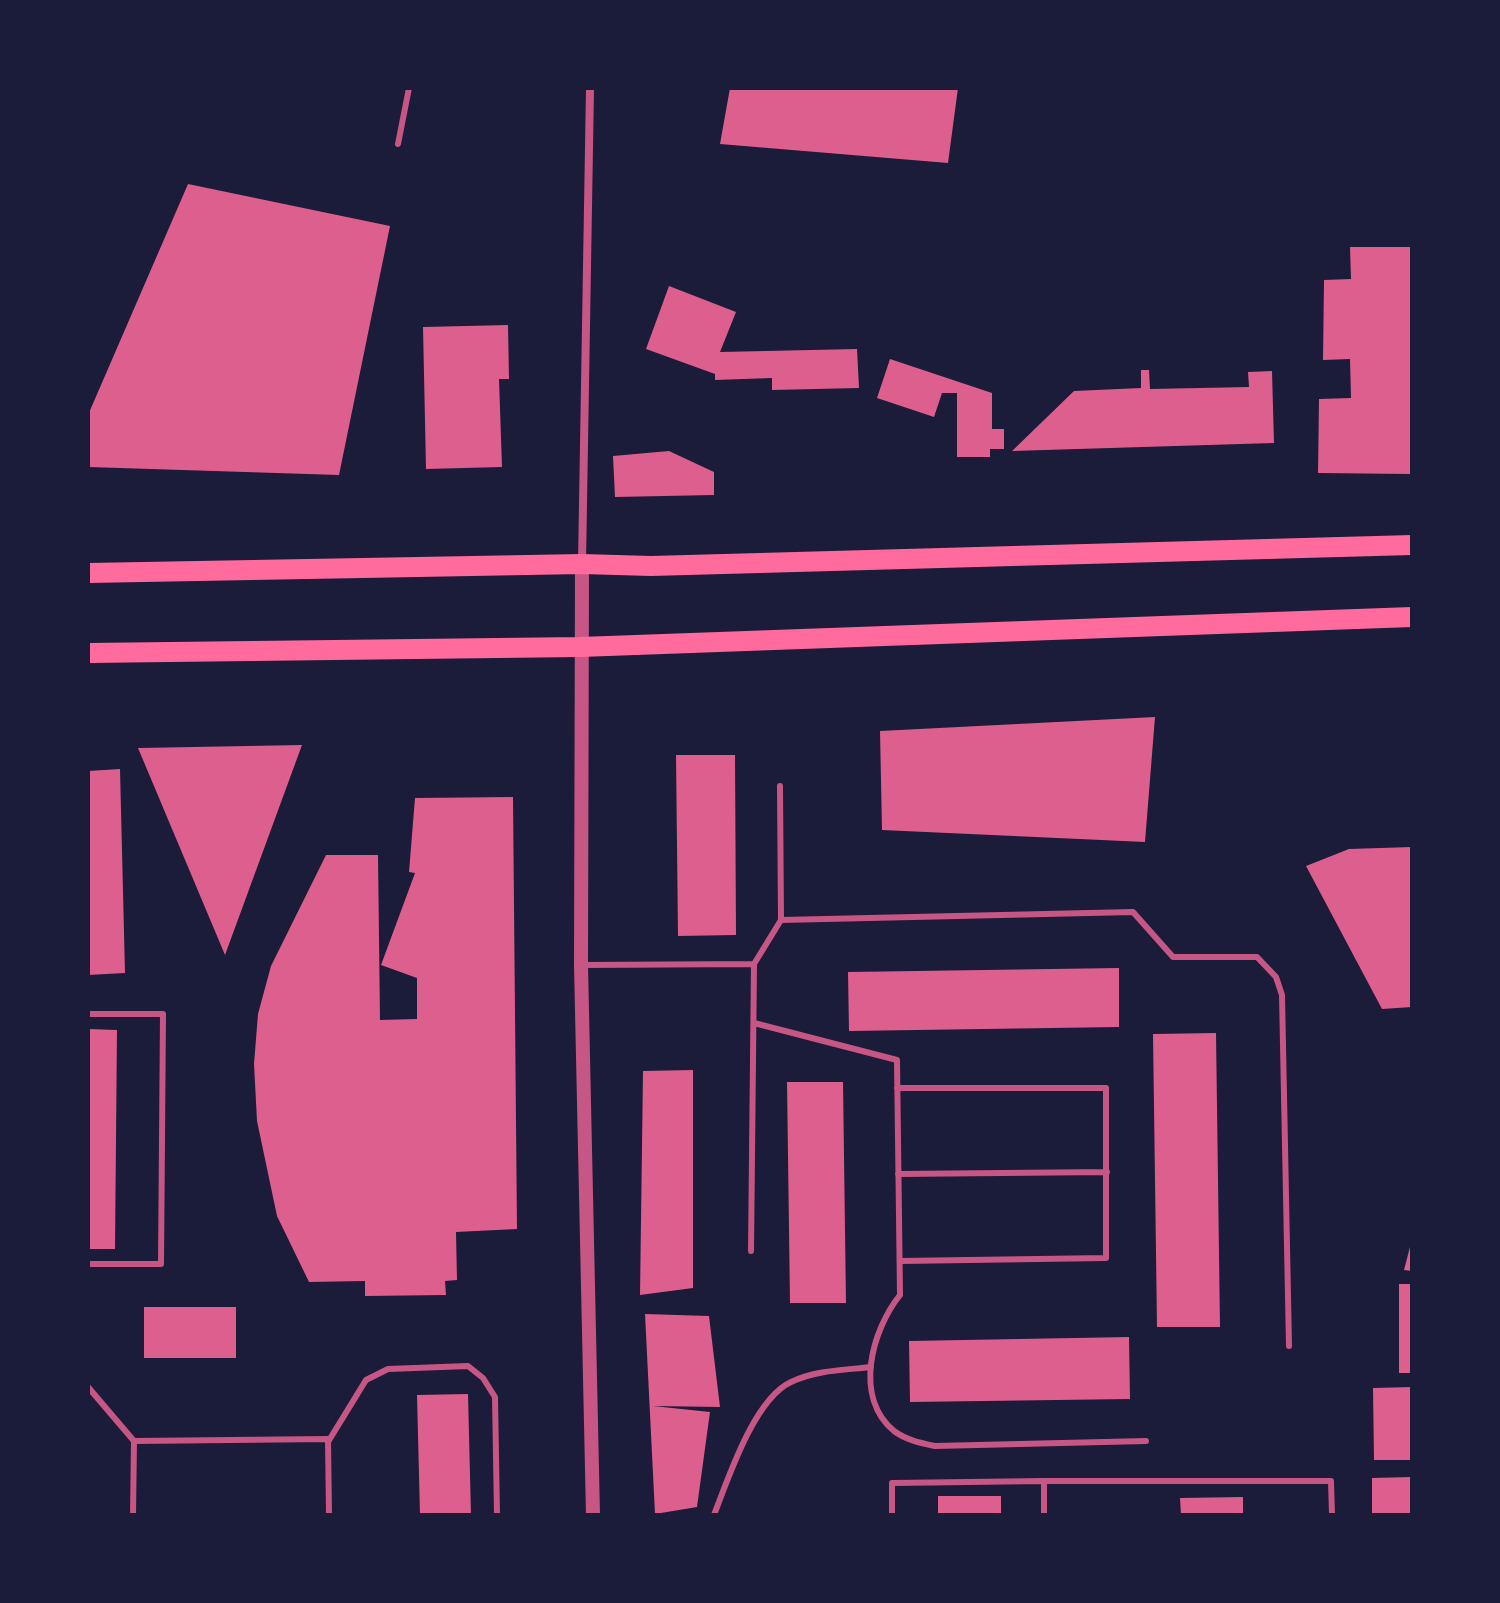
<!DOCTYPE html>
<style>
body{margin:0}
#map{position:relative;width:1500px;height:1603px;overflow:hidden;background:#1b1b3a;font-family:Manrope,sans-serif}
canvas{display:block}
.frame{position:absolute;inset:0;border:90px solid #1b1b3a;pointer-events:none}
</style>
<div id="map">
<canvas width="1500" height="1603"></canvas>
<div class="frame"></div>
</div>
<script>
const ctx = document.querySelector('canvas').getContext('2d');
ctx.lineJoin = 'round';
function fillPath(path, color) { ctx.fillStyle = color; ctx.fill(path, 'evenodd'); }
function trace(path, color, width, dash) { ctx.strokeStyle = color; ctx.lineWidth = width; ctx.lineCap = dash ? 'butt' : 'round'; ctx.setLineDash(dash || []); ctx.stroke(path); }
const building = new Path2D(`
 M730,88H958L948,163L720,144Z
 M188,184L390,226L339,475L88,467V415Z
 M1350,247H1412L1410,474L1318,473L1319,399L1351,398L1350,359L1323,360L1324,280L1351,279Z
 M669,286L736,312L720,352L857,349L859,388L772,390V378L715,380V374L646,349Z
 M508,325L509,379H499L502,467L426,469L423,327Z
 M890,359L992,393V429H1004V449H990V457H957V393H942L934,417L877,398Z
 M1141,370H1149L1150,389L1249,387L1248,372L1272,371L1274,443L1012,451L1074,391L1141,388Z
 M669,451L714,472V495L615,497L613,456Z
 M1155,717L1145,842L882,830L880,731Z
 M302,745L225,955L138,748Z
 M676,755H735L736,935L678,936Z
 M120,769L125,973L88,975V771Z
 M513,797L517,1229L456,1232L457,1280L445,1281L446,1295L365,1296V1281L309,1282L277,1216L257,1121L254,1064L258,1014L271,966L326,855H378L380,1020L417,1019V978L381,965L415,873L409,872L415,798Z
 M1412,847V1007L1382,1009L1306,866L1349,849Z
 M1119,968V1027L849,1031L848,972Z
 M88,1029L117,1030L115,1249H88Z
 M1216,1033L1220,1327H1157L1153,1034Z
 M693,1070V1288L640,1295L643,1071Z
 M787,1082H843L846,1303H790Z
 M1411,1243H1412V1271L1404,1270Z
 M1399,1284H1412V1373H1399Z
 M144,1307H236V1358H144Z
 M645,1314L709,1316L720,1407L653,1406L710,1412L697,1507L655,1514Z
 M1129,1337L1130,1399L910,1402L909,1341Z
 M1412,1387V1460H1374L1373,1388Z
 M468,1394L471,1515H420L417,1395Z
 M1412,1477V1515H1372V1478Z
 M938,1496H1001V1515H938Z
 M1243,1497V1515H1181L1180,1498Z`);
const service = new Path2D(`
 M398,144L409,88
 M781,920L1133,912L1173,957H1257L1276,977L1282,995L1289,1346
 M581,965L754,964
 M88,1014H163L161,1264H88
 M754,1023L897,1060L900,1295C872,1330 853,1397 894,1431C906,1440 921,1443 935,1446L1146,1441
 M897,1088H1106V1258L900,1261
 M898,1174L1107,1172
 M751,1251L754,964L781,920L780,786
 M88,1387L134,1441L133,1515
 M134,1441L328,1439L329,1515
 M328,1442L366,1380L388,1369L468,1366L483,1378L495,1397L497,1515
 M1044,1481H1331L1332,1515
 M714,1515C728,1479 754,1399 791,1382C816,1370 845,1370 871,1367
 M892,1515V1483L1044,1481V1515`);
const minor = new Path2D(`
 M582,563L590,88`);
const tertiary = new Path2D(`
 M582,564L581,965L593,1515`);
const primary = new Path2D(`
 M88,573L582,564L651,566L1412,545
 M88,653L580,647L1412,617`);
fillPath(building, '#dd5f8e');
trace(service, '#c65784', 6);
trace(minor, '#c65784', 8);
trace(tertiary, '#c65784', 14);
trace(primary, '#ff6b9d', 20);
</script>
